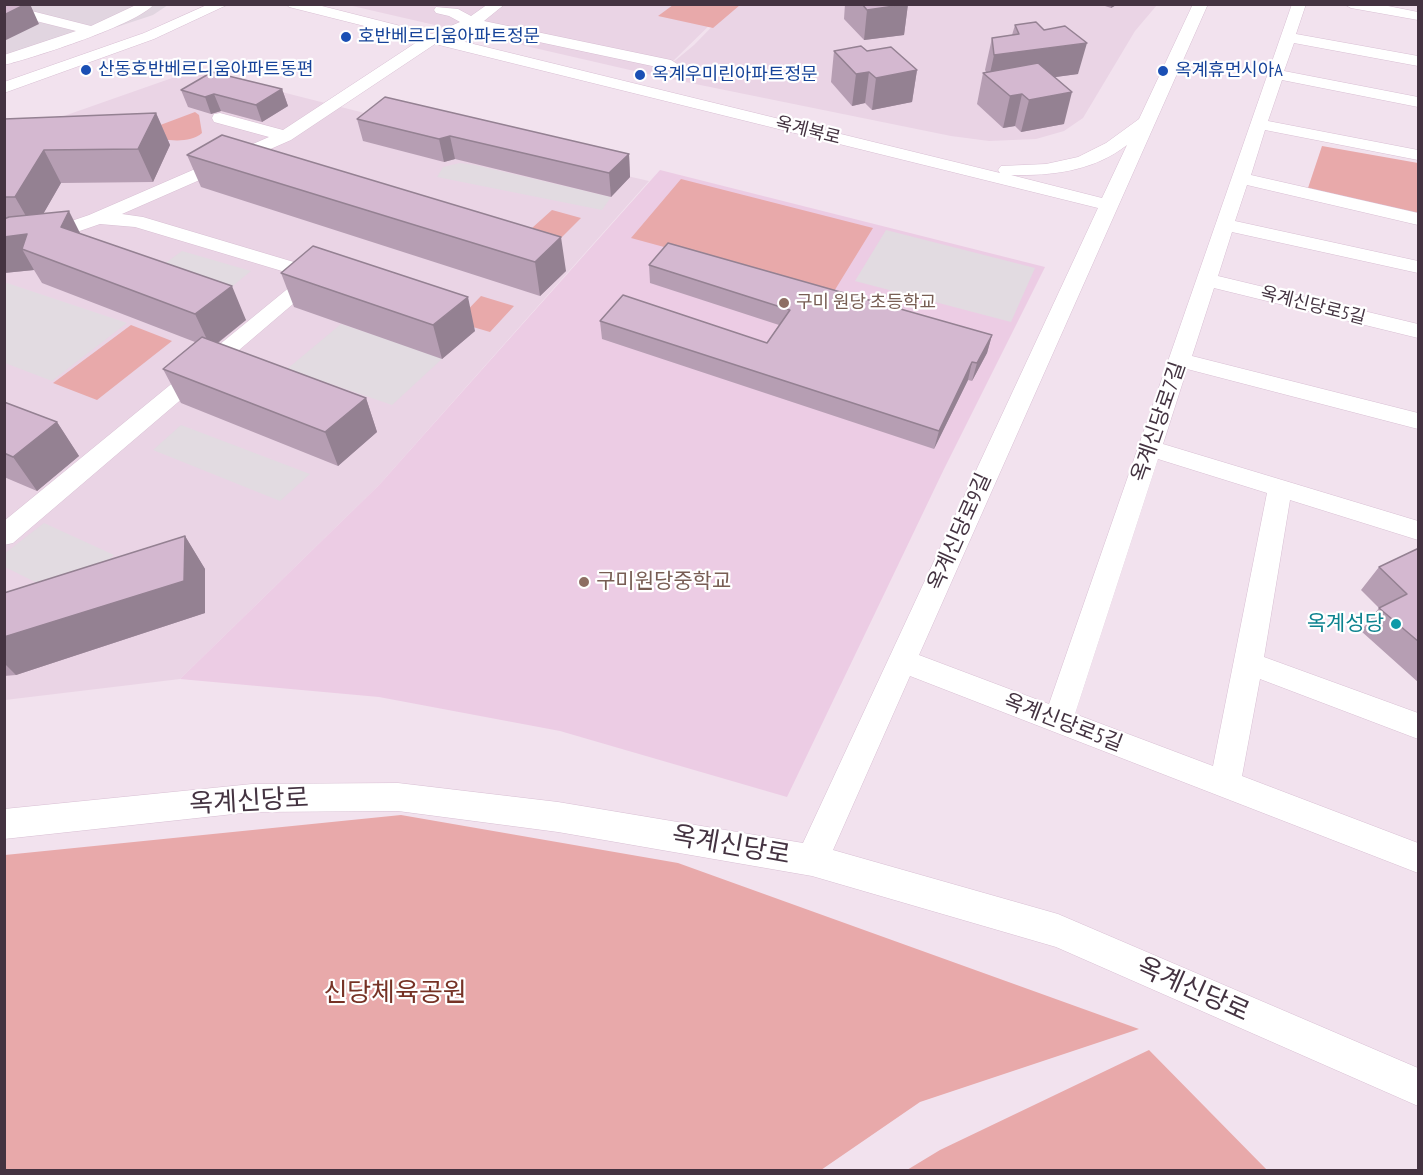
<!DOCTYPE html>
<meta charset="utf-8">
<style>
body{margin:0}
#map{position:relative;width:1423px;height:1175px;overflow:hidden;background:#f2e2ee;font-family:"PT Sans Narrow",sans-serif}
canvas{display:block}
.frame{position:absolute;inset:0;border:6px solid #443341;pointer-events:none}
</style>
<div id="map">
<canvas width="1423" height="1175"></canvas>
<div class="frame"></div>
</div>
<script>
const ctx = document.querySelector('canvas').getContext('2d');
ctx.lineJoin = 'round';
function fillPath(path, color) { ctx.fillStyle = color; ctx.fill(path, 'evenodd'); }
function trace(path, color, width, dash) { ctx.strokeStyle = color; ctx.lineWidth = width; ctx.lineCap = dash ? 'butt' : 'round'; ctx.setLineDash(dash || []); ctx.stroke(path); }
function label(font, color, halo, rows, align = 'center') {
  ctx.font = font + ' "PT Sans Narrow","Noto Sans KR",sans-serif'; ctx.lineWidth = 4.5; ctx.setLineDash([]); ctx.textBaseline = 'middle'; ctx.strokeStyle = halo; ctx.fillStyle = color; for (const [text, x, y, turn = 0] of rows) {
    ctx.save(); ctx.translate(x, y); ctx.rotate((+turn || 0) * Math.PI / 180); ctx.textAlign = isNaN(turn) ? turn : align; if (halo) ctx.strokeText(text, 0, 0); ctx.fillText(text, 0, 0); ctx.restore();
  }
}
const residential = new Path2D(`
 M348,5H730L665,69L694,45L733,5H1157L1135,31L1083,118L1064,131L1036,139L989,141L951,136L656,76Z
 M195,70L467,139L649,181L379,485L180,679L5,700L4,137Z`);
const industrial = new Path2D(`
 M4,5H168L153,15L5,64Z`);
const education = new Path2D(`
 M660,170L1045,267L944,469L787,797L560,731L379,697L180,679L379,485Z`);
const green = new Path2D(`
 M673,5V4L740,5L713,28L658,16Z
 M195,112L199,115L202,133C189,145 164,139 147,138V130Z
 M1322,146L1418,163L1417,213L1308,188Z
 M681,179L873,228L833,293L631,238Z
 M552,210L581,218L554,245L522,237Z
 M481,296L514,306L490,332L456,322Z
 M131,325L172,341L97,400L53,383Z
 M401,815L678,863L1139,1029L920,1102L821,1170H5V855Z
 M1149,1050L1267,1170H907L940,1150Z`);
const parking = new Path2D(`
 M460,163L475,165L611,197L602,210L437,177L443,167Z
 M886,230L1035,268L1011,322L855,281Z
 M182,251L251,271L218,298L149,275Z
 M7,283L127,323L52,381L5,363L4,285Z
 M341,324L443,358L392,405L287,369Z
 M181,425L310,474L280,501L153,450Z
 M44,523L114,555L67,598L5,567L4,554Z`);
const minor = new Path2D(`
 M4,4L91,26L138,4H154C139,24 33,58 4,65V55L76,31L4,13Z
 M209,4H229L154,39L4,93V82L144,33Z
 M287,4H314L432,34L460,22L449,16L436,13L434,10L436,7L458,9L471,16L488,4H505L484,21L671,60L679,65L671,70L473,28L449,38L1000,173L998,170L1001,166L1046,164L1078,157L1106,143L1139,119L1193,4H1208L919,655L1049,704L1292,4H1306L1296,34L1418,56V66L1294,43L1284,71L1418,97V107L1282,80L1268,121L1418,150V160L1265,130L1251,175L1418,213V225L1247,185L1235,221L1418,261V273L1232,232L1218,276L1418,324V338L1214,288L1192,356L1418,413V429L1187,369L1163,444L1418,521V540L1290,500L1264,657L1418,713V739L1260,679L1242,776L1418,843V873L910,676L833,850L1058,914L1418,1068V1106L1056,947L812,876L558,832L398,811L252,812L4,839V809L252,784L398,783L558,802L803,843L1098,208L435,44L291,140L122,214L143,217L324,271L327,275L13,543L4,545V521L302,277L135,227L100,224L4,257V244L89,215L269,137L214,122L212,118L214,114L220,113L283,130L420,40L289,7ZM1127,145L1102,198L1011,175C1052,176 1094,171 1127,145ZM1158,459L1267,493L1213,766L1075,714Z
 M1344,4H1378L1418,12V20L1351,8Z`);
const wall = new Path2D(`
 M845,4H908L904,35L864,40L844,19Z
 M1099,4H1118L1111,8Z
 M1015,25L1078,74L1055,77L1064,124L1021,132L1015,126L1003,128L977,104L983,73L986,72L985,70L992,38L1012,35Z
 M834,51H867L917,70L912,102L872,110L865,103L852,106L831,82Z
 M282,89L288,106L262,122L221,111L211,114L188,107L181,90Z
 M156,113L170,145L153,182L61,183L43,214L246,320L218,343L366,398L377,432L338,466L181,403L163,369L195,342L42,283L34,270L4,273V119Z
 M357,119L629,154L630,177L611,197L455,159L444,162L363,141Z
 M187,155L566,271L540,296L201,187Z
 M649,265L992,335L987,353L972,381L968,380L934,449L602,339L600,321L767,343L779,325L650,283Z
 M281,273L475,331L442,359L294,307Z
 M4,402L57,422L79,456L37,491L4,477Z
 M185,536L205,569V613L16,675L4,676V593Z
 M1419,548V683L1361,631L1379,608L1361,590L1379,567Z`);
const shadedWall = new Path2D(`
 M26,4H30L39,24L4,41V15Z
 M908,4L904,35L864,40L867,10Z
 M1112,4H1118L1111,8Z
 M1087,43L1078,74L997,85L989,78L994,55Z
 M917,70L912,102L872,110L876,78Z
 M869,72L865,103L852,106L856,74Z
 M282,89L288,106L262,122L256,105Z
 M1072,92L1064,124L1021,132L1029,100Z
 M214,94L221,111L211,114L205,97Z
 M1022,94L1015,126L1003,128L1010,96Z
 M156,113L170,145L153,182L138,149Z
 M450,136L455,159L444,162L439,139Z
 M44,150L61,183L34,230L15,197Z
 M629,154L630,177L611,197L609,173Z
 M69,211L86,245L61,227Z
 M27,234L22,249L34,270L4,273V237Z
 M561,237L566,271L540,296L535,262Z
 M232,286L246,320L211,348L195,314Z
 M468,297L475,331L442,359L433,325Z
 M992,335L987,353L972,381L977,363Z
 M972,362L968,380L934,449L939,431Z
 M366,398L377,432L338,466L325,432Z
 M57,422L79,456L37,491L13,457Z
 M185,536L205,569V613L16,675L4,663V637Z`);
const building = new Path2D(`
 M4,4H26L4,15Z
 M862,4H908L867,10Z
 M1036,22L1044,30L1065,26L1087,43L994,55L992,38L1019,34L1015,25Z
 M861,46L867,51L891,47L917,70L876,78L869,72L856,74L834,51Z
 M1038,63L1072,92L1029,100L1022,94L1010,96L983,73Z
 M212,72L282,89L256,105L214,94L205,97L181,90Z
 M385,97L629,154L609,173L450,136L439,139L357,119Z
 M156,113L138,149L44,150L15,197H4V119Z
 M222,135L561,237L535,262L187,155Z
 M69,211L61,227L232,286L195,314L22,249L27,234L4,237V219L9,217Z
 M668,243L992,335L977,363L972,362L939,431L600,321L623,295L767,343L790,310L649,265Z
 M313,246L468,297L433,325L281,273Z
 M202,337L366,398L325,432L163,369Z
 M4,402L57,422L13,457L4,453Z
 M185,536L184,581L4,637V593Z
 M1419,548V642L1379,608L1407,594L1379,567Z`);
const markers = [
 [346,37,6,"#1a4fb4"],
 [86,70,6,"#1a4fb4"],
 [1163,71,6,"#1a4fb4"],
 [640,75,6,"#1a4fb4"],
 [784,303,6,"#8d6e63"],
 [584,582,6,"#8d6e63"],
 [1396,624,6,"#0f9aa8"]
];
const farTransitnames = [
 ["호반베르디움아파트정문",358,37],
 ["산동호반베르디움아파트동편",98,70],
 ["옥계휴먼시아A",1175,71],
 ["옥계우미린아파트정문",652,75]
];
const farStreetnames = [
 ["옥계북로",808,131,14],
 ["옥계신당로5길",1313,306,14]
];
const farEducationnames = [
 ["구미 원당 초등학교",796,303]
];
const streetNames = [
 ["옥계신당로7길",1159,422,-71],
 ["옥계신당로9길",960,532,-66],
 ["옥계신당로5길",1063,723,21]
];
const educationNames = [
 ["구미원당중학교",596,582]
];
const cultureNames = [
 ["옥계성당",1384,624]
];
const nearStreetnames = [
 ["옥계신당로",249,802,-3],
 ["옥계신당로",731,846,10],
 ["옥계신당로",1193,990,24]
];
const nearParknames = [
 ["신당체육공원",395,994]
];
fillPath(residential, '#ead4e5');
fillPath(industrial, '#e1d5e0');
fillPath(education, '#eccce4');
fillPath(green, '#e8a9aa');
fillPath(parking, '#e2dbe1');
trace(minor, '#d8bfd3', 1);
fillPath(minor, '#fff');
fillPath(wall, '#b69eb3');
fillPath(shadedWall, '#948192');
fillPath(building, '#d4b8d0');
trace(building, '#948192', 1.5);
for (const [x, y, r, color] of markers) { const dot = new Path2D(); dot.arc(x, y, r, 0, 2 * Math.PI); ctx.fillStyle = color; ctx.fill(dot); trace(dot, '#fff', 2); }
label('18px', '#164399', '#fff', farTransitnames, 'left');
label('18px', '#443341', '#fff', farStreetnames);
label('18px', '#785e54', '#fff', farEducationnames, 'left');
label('21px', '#443341', '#fff', streetNames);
label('21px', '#785e54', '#fff', educationNames, 'left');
label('21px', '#0d838f', '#fff', cultureNames, 'right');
label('26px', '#443341', '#fff', nearStreetnames);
label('26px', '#763225', '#fff', nearParknames);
</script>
